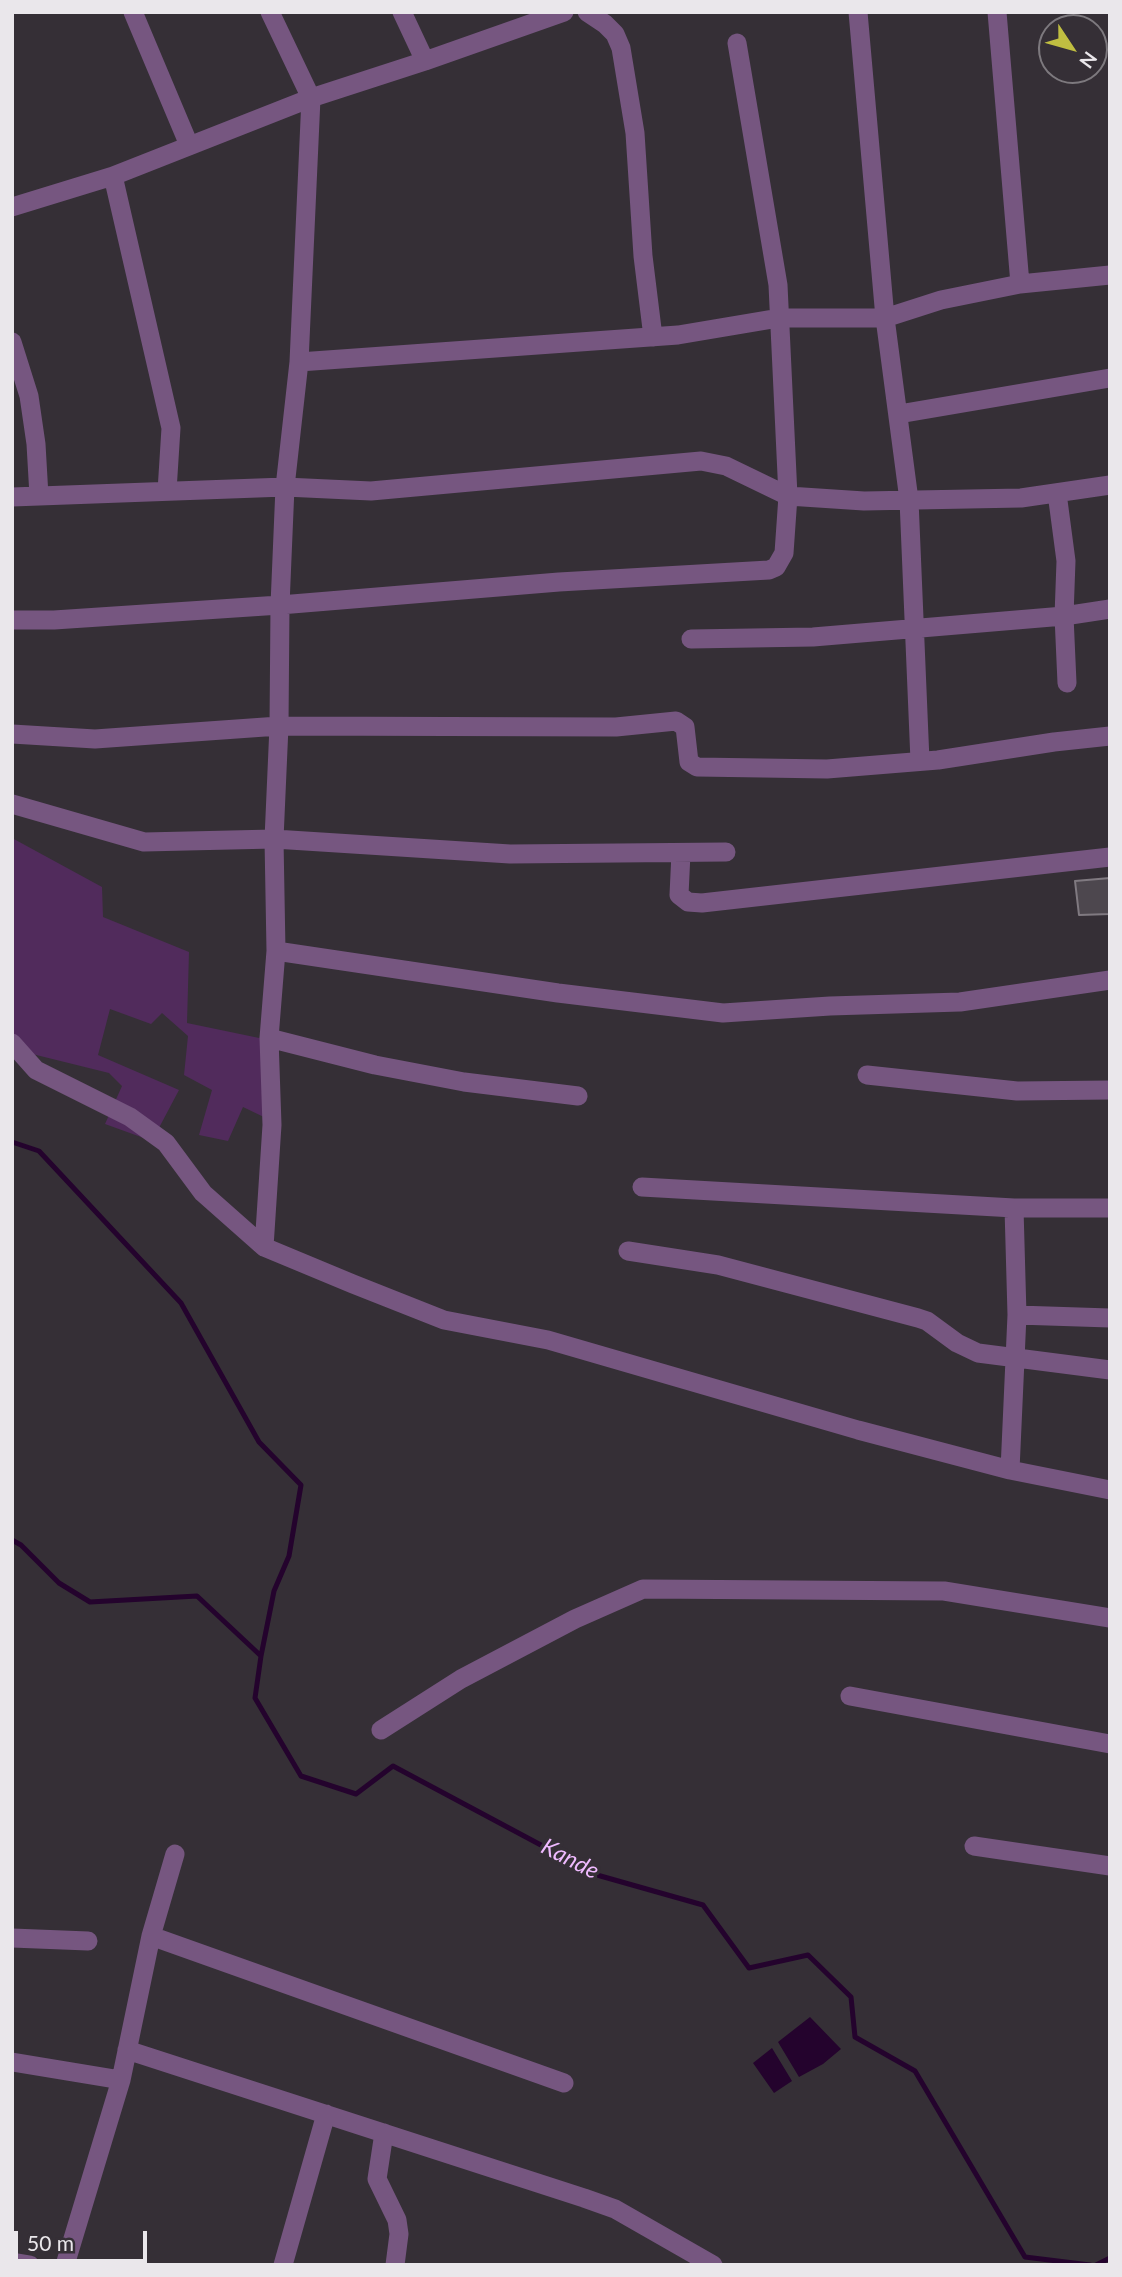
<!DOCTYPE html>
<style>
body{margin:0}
#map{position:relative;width:1122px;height:2277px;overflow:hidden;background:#352f36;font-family:Lato,sans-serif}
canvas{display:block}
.frame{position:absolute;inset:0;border:14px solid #eae7eb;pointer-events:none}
.north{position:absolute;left:1038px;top:14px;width:70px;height:70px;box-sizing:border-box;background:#352f36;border:2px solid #7d797e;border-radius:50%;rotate:126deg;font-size:19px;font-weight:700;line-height:28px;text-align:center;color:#eae7eb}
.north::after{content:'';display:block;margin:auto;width:24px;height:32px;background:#c0be41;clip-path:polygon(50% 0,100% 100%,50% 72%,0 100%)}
.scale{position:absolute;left:14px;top:2231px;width:133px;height:32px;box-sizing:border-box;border:4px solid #eae7eb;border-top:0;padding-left:9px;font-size:21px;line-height:24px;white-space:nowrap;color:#eae7eb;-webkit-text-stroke:5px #352f36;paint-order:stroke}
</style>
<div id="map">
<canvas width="1122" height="2277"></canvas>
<div class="frame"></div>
<div class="north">N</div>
<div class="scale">50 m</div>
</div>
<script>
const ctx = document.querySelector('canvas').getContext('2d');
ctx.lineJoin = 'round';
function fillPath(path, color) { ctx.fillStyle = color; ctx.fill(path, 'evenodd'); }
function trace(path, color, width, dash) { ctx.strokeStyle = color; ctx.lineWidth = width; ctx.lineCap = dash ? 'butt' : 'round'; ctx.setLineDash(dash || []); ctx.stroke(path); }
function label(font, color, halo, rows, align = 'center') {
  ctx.font = font + ' Lato,sans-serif'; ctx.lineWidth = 7; ctx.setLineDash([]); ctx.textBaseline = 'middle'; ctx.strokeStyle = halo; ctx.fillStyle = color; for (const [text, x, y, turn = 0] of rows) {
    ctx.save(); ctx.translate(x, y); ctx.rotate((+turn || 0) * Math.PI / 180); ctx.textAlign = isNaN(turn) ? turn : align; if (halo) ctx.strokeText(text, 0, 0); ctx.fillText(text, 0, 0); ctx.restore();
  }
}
const green = new Path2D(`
 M12,838L102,887L103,917L189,952L187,1023L264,1039L268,1119L243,1107L228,1141L199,1135L212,1090L184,1075L188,1036L162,1013L151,1024L110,1009L98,1055L179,1090L152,1141L105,1124L122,1086L109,1073L12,1049Z`);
const water = new Path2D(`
 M810,2017L841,2049L823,2064L799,2077L778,2042Z
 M772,2048L792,2081L774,2093L753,2063Z`);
const stream = new Path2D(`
 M12,1142L39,1151L181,1303L259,1442L301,1485L289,1556L274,1591L261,1656
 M12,1540L21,1545L59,1583L90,1602L197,1596L261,1656L255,1698L301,1776L356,1794L393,1766L597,1875L703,1905L749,1968L808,1955L851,1997L855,2037L915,2071L1025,2257L1090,2265
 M1096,2265L1110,2258`);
const building = new Path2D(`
 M1110,878V914L1079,915L1075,881Z`);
const street = new Path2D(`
 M133,12L189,145
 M402,12L425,61
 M587,12L605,24L615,34L621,48L635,133L643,256L653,337
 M858,12L885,318L909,500L920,761
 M997,12L1020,284
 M113,176L171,428L167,491
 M12,207L113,176L311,98L425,61L564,12
 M12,342L29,396L36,444L39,496
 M299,362L678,335L779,318H885L941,300L1020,284L1110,275
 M899,414L1110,378
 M1057,493L1066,561L1064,616L1067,683
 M12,497L285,487L371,491L701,461L726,466L788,496L864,501L1021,498L1110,485
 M12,620H54L280,605L559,582L769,570L776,567L784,553L788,496L778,285L737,43
 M691,639L813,637L1064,616L1110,609
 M12,734L95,739L279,726L616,727L676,721L685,727L689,762L697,767L827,769L938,760L1054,742L1110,736
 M12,804L144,842L274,839L510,854L726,852
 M681,853L679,895L688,902L702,903L1110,857
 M276,951L558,993L723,1013L830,1006L960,1002L1110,980
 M269,1038L375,1065L464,1082L578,1096
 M12,1043L36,1070L130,1117L166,1143L203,1193L264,1247L353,1284L444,1320L548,1340L858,1430L1010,1470L1110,1490
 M867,1075L1017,1091L1110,1090
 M642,1187L1014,1208H1110
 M264,1247L272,1125L269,1038L276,951L274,839L279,726L280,605L285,487L299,362L311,98L270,12
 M628,1251L718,1265L918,1318L927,1321L957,1343L978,1353L1110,1370
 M1017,1315L1110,1318
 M1010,1470L1017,1315L1014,1208
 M850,1696L1110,1744
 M381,1730L461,1679L575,1619L643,1589L944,1591L1110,1618
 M974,1846L1110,1866
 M151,1936L564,2083
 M12,1938L88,1941
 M127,2050L584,2198L615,2209L713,2265
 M12,2062L121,2080
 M384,2133L377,2179L397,2220L399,2234L395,2265
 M12,2262L30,2265
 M65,2265L121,2080L151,1936L175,1854
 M283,2265L326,2114`);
const waterNames = [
 ["Kande",570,1859,27]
];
fillPath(green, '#512b5c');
fillPath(water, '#24032d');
trace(stream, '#24032d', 5);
fillPath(building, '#4d474e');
trace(building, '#807a81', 2);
trace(street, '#765680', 19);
label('italic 23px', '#efbaff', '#352f36', waterNames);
</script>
